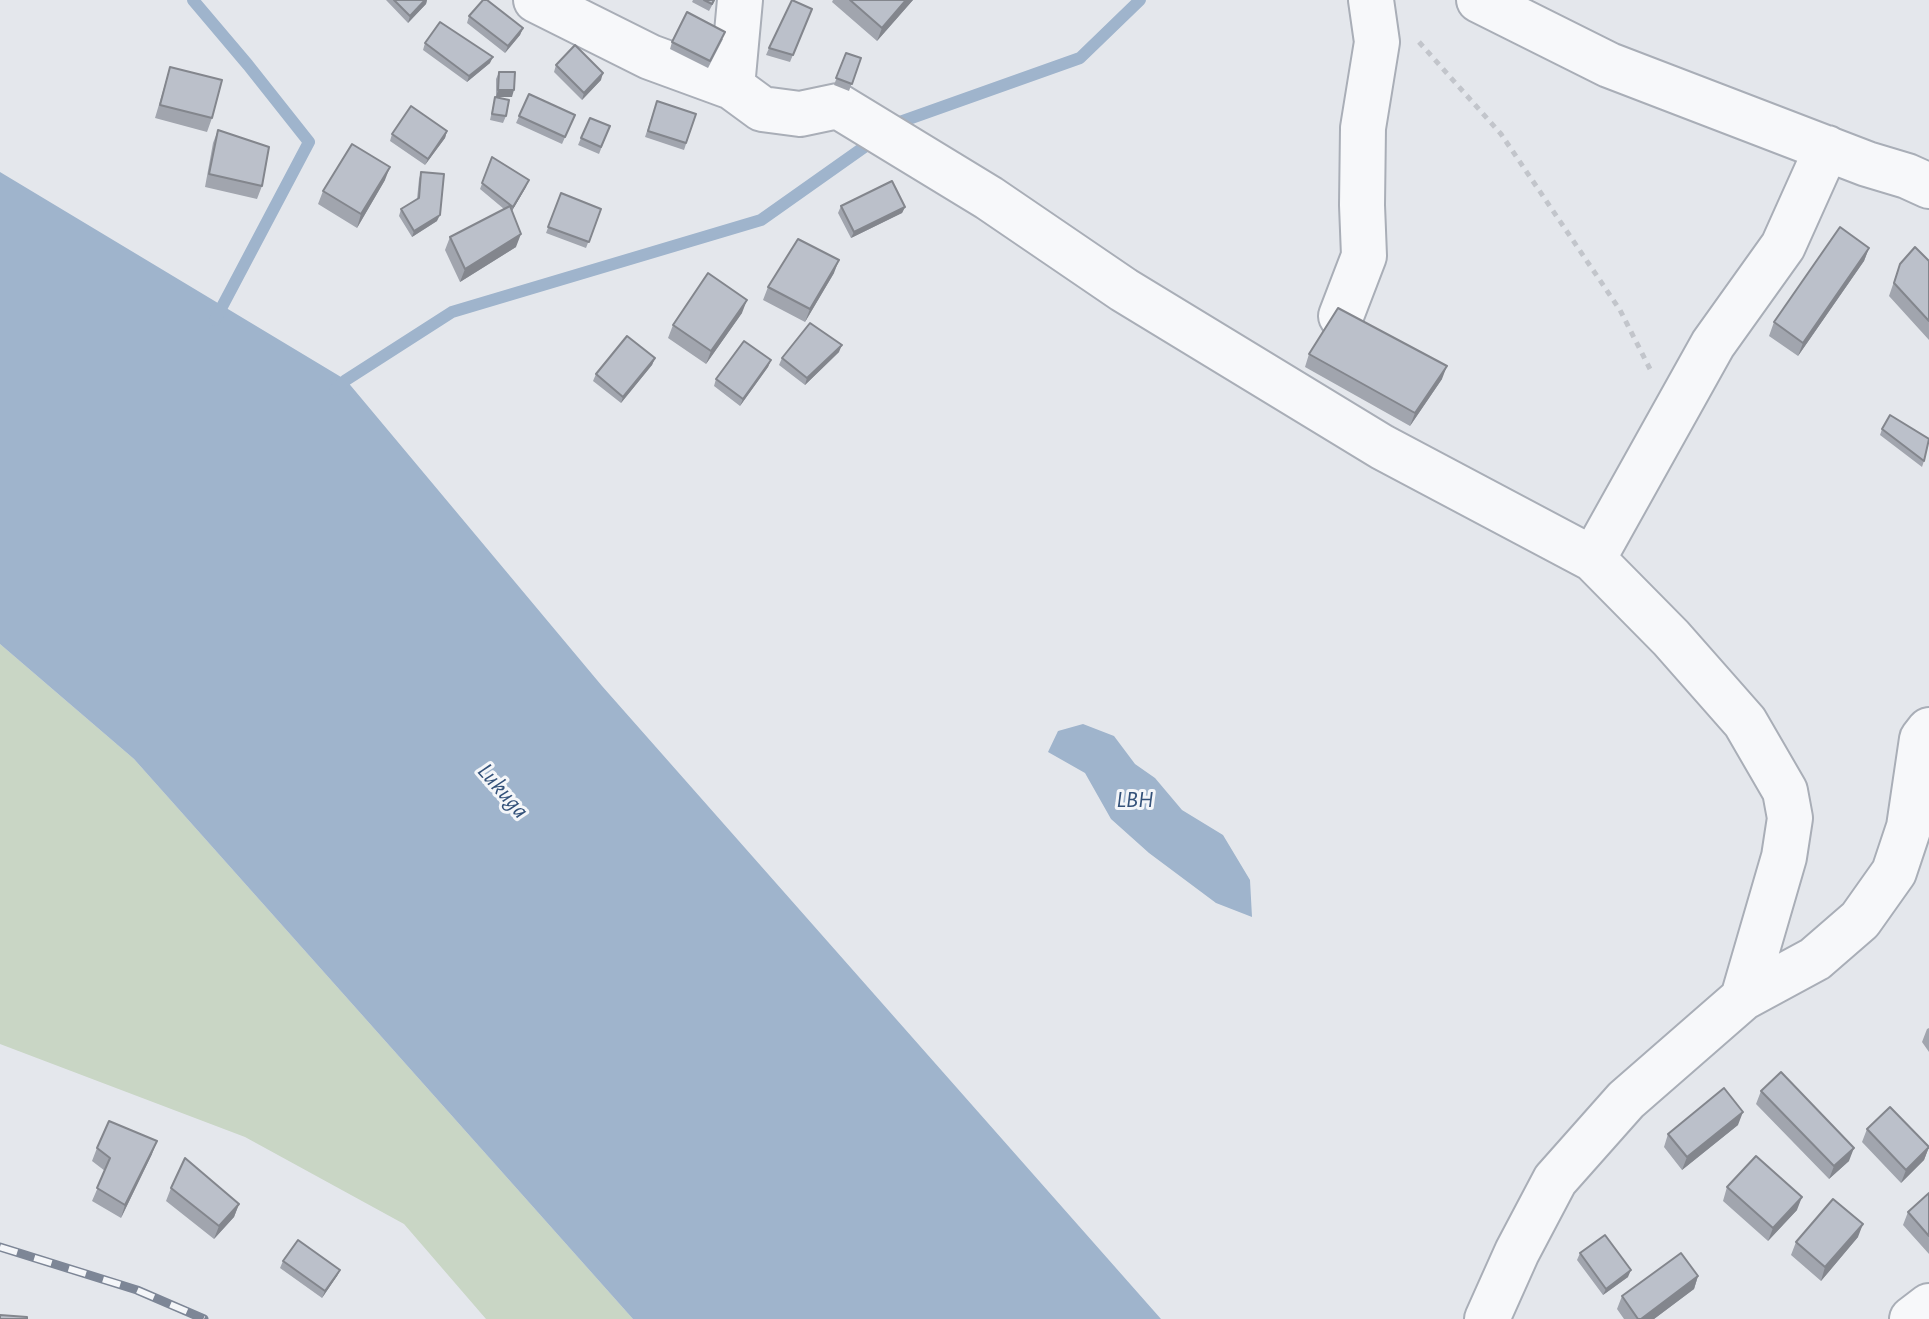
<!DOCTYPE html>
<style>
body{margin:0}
canvas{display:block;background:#e4e7ec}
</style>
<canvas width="1929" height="1319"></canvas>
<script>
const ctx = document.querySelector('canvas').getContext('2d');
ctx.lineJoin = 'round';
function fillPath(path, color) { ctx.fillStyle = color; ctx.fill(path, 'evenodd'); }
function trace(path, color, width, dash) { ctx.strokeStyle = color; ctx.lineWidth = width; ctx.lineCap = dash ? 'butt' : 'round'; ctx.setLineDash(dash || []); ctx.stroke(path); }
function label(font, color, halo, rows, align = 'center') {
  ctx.font = font + ' "Alegreya Sans",sans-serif'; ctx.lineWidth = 6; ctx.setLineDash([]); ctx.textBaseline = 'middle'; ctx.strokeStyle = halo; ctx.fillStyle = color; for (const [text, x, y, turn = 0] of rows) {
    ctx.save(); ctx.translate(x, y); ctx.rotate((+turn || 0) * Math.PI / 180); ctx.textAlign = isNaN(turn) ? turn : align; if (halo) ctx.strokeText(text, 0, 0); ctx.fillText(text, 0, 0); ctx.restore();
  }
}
const green = new Path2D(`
 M0,644L134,759L633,1319H486L404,1224L245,1137L0,1044Z`);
const water = new Path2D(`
 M0,172L346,380L602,686L1161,1319H633L134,759L0,644Z
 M1083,724L1114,736L1135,764L1155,778L1182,810L1223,835L1250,880L1252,917L1216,903L1149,853L1111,819L1085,773L1048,752L1058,731Z`);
const stream = new Path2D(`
 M193,0L248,65L309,142L215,320
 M892,127L900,122L1080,58L1140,0
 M335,390L346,380L452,312L761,220L877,138`);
const path = new Path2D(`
 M1419,42L1501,134L1620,310L1650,369`);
const street = new Path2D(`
 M536,0L650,57L732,87L762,109L800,114L838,106L989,198L1124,290L1382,447L1593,559L1671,638L1745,722L1785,791L1790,818L1784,857L1743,998
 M1479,0L1609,65L1867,164L1907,176L1929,186
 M732,87L740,0
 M1341,316L1364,256L1362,205L1363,128L1377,42L1371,0
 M1593,559L1713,344L1783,246L1827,148
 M1487,1319L1517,1252L1555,1180L1626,1100L1743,998L1815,959L1860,920L1894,872L1909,827L1922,739L1929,730
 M1912,1319L1929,1306`);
const rail = new Path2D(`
 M0,1247L137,1290L204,1319`);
const wall = new Path2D(`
 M386,0H427L426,4L408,23Z
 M693,0H715L709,11L692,2Z
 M833,0H913L877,41L832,2Z
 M812,9L790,62L766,55L769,48Z
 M469,16L523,28L520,35L505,53L467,23Z
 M723,39L708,68L670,49L672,42Z
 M425,43L490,63L467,82L423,50Z
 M846,53L861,58L849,91L834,85Z
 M556,65L601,80L582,100L554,72Z
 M170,67L212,118L207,132L155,118Z
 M499,72L512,97H496V79Z
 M529,94L575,115L562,144L516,123Z
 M495,97L506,116L503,123L490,120Z
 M657,101L696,114L684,150L645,137Z
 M610,126L599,154L578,145L581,138Z
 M218,130L262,186L257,199L205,187L213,143Z
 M447,131L445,138L425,165L390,141L392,134Z
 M492,157L526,187L512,211L516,247L460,282L445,250L450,237L504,209L480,189Z
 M421,172L437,221L412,237L399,216L401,209L417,199L419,179Z
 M385,180L357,228L318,204L323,191Z
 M561,193L601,209L586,248L546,233Z
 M841,206L905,207L902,213L851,238L838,213Z
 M1869,248L1864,261L1798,356L1769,336L1774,322Z
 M1929,261V340L1889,296L1900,264Z
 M834,273L805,322L763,300L768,287Z
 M742,313L706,364L668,338L673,325Z
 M839,352L805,385L779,365L782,358Z
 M1309,354L1442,379L1410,426L1305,367Z
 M655,358L652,365L621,403L593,381L596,374Z
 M771,360L768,367L740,406L714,386L716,379Z
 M1882,429L1924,461L1922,467L1880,435Z
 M1929,1028V1052L1922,1042L1927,1029Z
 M1761,1091L1849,1161L1829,1179L1756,1104Z
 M1738,1125L1682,1170L1664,1147L1668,1134Z
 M1867,1129L1929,1147L1924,1160L1901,1183L1862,1142Z
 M97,1148L152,1154L121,1218L92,1201L105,1171L92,1161Z
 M1727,1187L1797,1210L1768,1241L1723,1201Z
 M171,1188L239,1204L234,1217L214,1239L166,1201Z
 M1929,1193V1254L1903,1225L1908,1212Z
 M1858,1237L1821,1281L1791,1255L1796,1242Z
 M1580,1253L1628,1277L1603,1295L1577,1260Z
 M283,1261L340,1270L337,1276L322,1298L280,1268Z
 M1698,1276L1694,1289L1654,1319H1624L1617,1309L1622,1296Z`);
const shadedWall = new Path2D(`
 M425,0H427L426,4L408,23L410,16Z
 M906,0H913L877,41L882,28Z
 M523,28L520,35L505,53L508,46Z
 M493,57L490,63L467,82L469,76Z
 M603,73L601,80L582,100L584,93Z
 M498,90H514L512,97H496Z
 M447,131L445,138L425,165L428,159Z
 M390,167L385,180L357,228L361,214Z
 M529,180L526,187L510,214L513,207Z
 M905,207L902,213L851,238L854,232Z
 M440,215L437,221L412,237L414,231Z
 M521,234L516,247L460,282L465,269Z
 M1869,248L1864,261L1798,356L1803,343Z
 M839,260L834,273L805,322L810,309Z
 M747,300L742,313L706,364L711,351Z
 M842,345L839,352L805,385L807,378Z
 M655,358L652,365L621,403L623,397Z
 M771,360L768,367L740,406L743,399Z
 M1447,366L1442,379L1410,426L1415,413Z
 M1743,1112L1738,1125L1682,1170L1687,1157Z
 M157,1141L152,1154L121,1218L125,1205Z
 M1929,1147L1924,1160L1901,1183L1906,1170Z
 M1854,1148L1849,1161L1829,1179L1834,1166Z
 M1802,1197L1797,1210L1768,1241L1773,1228Z
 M239,1204L234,1217L214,1239L219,1226Z
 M1863,1224L1858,1237L1821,1281L1825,1267Z
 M340,1270L337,1276L322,1298L325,1291Z
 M1631,1270L1628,1277L1603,1295L1606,1289Z
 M1698,1276L1694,1289L1654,1319H1641Z`);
const building = new Path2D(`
 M394,0H425L410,16Z
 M483,0H487L523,28L508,46L469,16Z
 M704,0H714L712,4Z
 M792,0L812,9L793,55L769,48Z
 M850,0H906L882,28Z
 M687,12L725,32L710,61L672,42Z
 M440,22L493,57L469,76L425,43Z
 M575,45L603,73L584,93L556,65Z
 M846,53L861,58L852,84L836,78Z
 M170,67L222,80L212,118L160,105Z
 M499,72H515L514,90H498Z
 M529,94L575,115L565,137L519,116Z
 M495,97L509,100L506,116L492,114Z
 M657,101L696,114L686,143L648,131Z
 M411,106L447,131L428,159L392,134Z
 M590,118L610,126L601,147L581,138Z
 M218,130L269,147L262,186L209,174Z
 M352,144L390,167L361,214L323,191Z
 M492,157L529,180L513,207L482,183Z
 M421,172L444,174L440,215L414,231L401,209L419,198Z
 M892,181L905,207L854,232L841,206Z
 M561,193L601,209L589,242L548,227Z
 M510,206L521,234L465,269L450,237Z
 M1840,227L1869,248L1803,343L1774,322Z
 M798,239L839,260L810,309L768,287Z
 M1915,247L1929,261V321L1894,283L1900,264Z
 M708,273L747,300L711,351L673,325Z
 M1338,308L1447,366L1415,413L1309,354Z
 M810,323L842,345L807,378L782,358Z
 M627,336L655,358L623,397L596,374Z
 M744,341L771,360L743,399L716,379Z
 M1890,415L1929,439L1924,461L1882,429Z
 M1781,1072L1854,1148L1834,1166L1761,1091Z
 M1724,1088L1743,1112L1687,1157L1668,1134Z
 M1890,1107L1929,1147L1906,1170L1867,1129Z
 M109,1121L157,1141L125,1205L97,1188L110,1158L97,1148Z
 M1756,1156L1802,1197L1773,1228L1727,1187Z
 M185,1158L239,1204L219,1226L171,1188Z
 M1929,1193V1236L1908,1212Z
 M1833,1199L1863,1224L1825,1267L1796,1242Z
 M1605,1235L1631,1270L1606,1289L1580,1253Z
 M298,1240L340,1270L325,1291L283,1261Z
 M1681,1253L1698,1276L1641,1319H1638L1622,1296Z
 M0,1315L27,1317V1319H0Z`);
const waterNames = [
 ["Lukuga",503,791,49],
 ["LBH",1135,800]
];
fillPath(green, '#c9d6c5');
fillPath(water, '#9fb4cc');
trace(stream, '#9fb4cc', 12);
trace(street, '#a9aeb7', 48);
trace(path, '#c2c5cb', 5, [6, 6]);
trace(street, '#f7f8fa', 44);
trace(rail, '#7d8696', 9);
trace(rail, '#f4f6f9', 6, [18]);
fillPath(wall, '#a1a5ae');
fillPath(shadedWall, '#83868d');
fillPath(building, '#bbc0ca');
trace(building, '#83868d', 2);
label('italic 24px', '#34527a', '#f4f6f9', waterNames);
</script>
